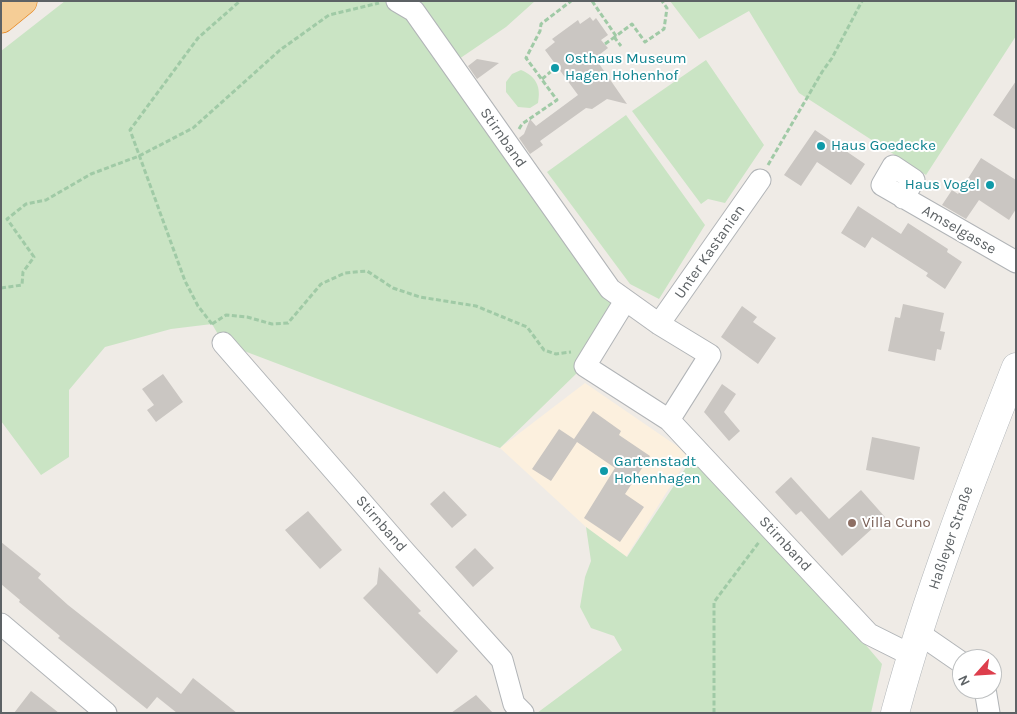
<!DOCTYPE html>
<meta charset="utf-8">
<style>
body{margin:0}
#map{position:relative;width:1017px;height:714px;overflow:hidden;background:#efebe6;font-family:Karla,sans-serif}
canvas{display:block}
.frame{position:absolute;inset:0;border:2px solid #5d6265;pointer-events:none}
.north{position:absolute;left:952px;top:649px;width:50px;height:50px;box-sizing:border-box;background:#fff;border:1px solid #bec0c1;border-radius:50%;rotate:244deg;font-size:14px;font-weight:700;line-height:20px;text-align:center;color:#5d6265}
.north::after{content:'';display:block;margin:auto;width:18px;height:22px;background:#dd3e4c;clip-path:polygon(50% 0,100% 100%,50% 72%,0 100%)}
</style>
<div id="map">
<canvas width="1017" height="714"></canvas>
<div class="frame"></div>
<div class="north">N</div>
</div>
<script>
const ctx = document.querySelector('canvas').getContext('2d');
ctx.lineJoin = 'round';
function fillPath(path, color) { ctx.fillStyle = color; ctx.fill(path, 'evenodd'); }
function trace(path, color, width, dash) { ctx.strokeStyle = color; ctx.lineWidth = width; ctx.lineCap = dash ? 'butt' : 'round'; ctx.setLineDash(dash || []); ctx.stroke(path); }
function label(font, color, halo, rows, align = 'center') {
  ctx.font = font + ' Karla,sans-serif'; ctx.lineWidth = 4; ctx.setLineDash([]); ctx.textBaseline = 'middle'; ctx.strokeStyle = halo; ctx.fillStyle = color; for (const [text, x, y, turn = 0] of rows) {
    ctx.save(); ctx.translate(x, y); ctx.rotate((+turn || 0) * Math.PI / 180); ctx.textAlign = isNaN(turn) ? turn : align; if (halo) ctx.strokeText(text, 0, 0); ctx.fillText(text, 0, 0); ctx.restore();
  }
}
const commercial = new Path2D(`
 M585,383L690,455L626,557L586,527L500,448Z`);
const green = new Path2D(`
 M65,1H535L506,27L459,59L620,299L578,372L500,448L223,343L212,324L171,329L105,347L69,390V457L41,475L1,421V51Z
 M670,1H1016V36L926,175L799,93L749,11L699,39Z
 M706,60L764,145L725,203L708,199L701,204L632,111Z
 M521,70C537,77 541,87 538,103L530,108L518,107L506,92V82L512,74Z
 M626,115L705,225L659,299L630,284L547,172Z
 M698,449L882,664L871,713H537L622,650L614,636L591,628L580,607L585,577L591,561L586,527L627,557Z`);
const building = new Path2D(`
 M590,17L593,21L596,18L608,35L601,40L608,48L595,58L627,104L607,99L592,109L586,108L540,141L543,145L530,154L519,138L524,134L530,119L536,126L578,95L545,50L555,42L552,39L578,20L580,24Z
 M477,59L499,63L477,79L468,66Z
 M1016,81V130L993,115Z
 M815,130L865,164L851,185L817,162L801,186L784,175Z
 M981,158L1016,180V209L1009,220L979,200L966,219L942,205L952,190L958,194Z
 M858,206L901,234L908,223L948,249L947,252L962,262L945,289L926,276L928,273L872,237L865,248L841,233Z
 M903,304L944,313L940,331L945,332L941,350L937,349L935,361L888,351L895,317L900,318Z
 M742,306L757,317L753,322L776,338L758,364L721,337Z
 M163,374L183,402L156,422L147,410L154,405L142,389Z
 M722,384L736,394L724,412L740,431L729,441L704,412Z
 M593,411L621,431L619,435L650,456L625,494L644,507L620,542L584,518L615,468L577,442L551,481L532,469L559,429L574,439Z
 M872,437L920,447L914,480L866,470Z
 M791,477L829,519L861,490L885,517L842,556L801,511L796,515L775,492Z
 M444,491L467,515L452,528L430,504Z
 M308,511L342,550L320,569L285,530Z
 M1,542L41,574L38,578L68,605L181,694L193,678L237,713H177L157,697L147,709L58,638L60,636L19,602L20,600L1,584Z
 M475,548L494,568L473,587L455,567Z
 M379,567L421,611L418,613L458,651L437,674L363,598L377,584Z
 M31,691L59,713H14Z
 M476,695L493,713H451Z`);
const path = new Path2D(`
 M592,1L616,36L632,24L645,42L664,29L667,8L662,1
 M614,37L621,46
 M605,44L616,36
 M542,79L554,69
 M519,129L522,124L557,100L526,58L540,31L541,24L571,1
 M768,165L822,72L832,58L862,1
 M1,288L22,285L23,272L34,257L7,219L26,204L46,200L91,174L139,156L193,128L280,50L329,15L379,3
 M212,324L226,315L247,317L272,324L288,323L321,284L345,273L367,271L393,288L420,297L476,306L527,327L544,350L556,354L571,352
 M212,324L198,306L185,281L130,130L198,38L240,1
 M714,713V602L759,542`);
const minor = new Path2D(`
 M397,1L414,11L610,289L659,324L710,355L669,420
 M903,198L914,180L893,166L882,185L1016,262
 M625,301L585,366L669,420L869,634L911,655
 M659,324L760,180
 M223,343L405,552L502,660L514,704L523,713
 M1,624L106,713
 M917,632L962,663
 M985,689L989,713`);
const secondary = new Path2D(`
 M895,713C927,594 971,481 1016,367`);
const motorway = new Path2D(`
 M1,19L23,1`);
const markers = [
 [555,68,5,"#0f9aa8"],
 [821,146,5,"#0f9aa8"],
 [990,185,5,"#0f9aa8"],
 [604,471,5,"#0f9aa8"],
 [852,523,5,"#8d6e63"]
];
const cultureNames = [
 ["Osthaus Museum",565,59],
 ["Hagen Hohenhof",565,76],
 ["Haus Goedecke",831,146],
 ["Haus Vogel",980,185,"right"],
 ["Gartenstadt",614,462],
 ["Hohenhagen",614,479]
];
const streetNames = [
 ["Stirnband",503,138,55],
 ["Amselgasse",959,230,30],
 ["Unter Kastanien",710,252,-55],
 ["Stirnband",381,524,49],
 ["Haßleyer Straße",951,538,-71],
 ["Stirnband",785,544,47]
];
const educationNames = [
 ["Villa Cuno",862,523]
];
fillPath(commercial, '#fcf0de');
fillPath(green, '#cae4c4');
fillPath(building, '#cac6c2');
trace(minor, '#b1b4b7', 23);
trace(secondary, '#b2b6b9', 29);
trace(motorway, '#e47e11', 29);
trace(path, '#a0caa6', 3, [5, 2.5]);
trace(minor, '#fff', 21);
trace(secondary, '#fff', 28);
trace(motorway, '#f5cd96', 28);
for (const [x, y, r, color] of markers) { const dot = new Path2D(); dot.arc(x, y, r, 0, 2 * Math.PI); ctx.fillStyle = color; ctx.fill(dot); trace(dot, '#fff', 2); }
label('15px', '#0d838f', '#fff', cultureNames, 'left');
label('15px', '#5d6265', '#fff', streetNames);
label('15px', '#785e54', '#fff', educationNames, 'left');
</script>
